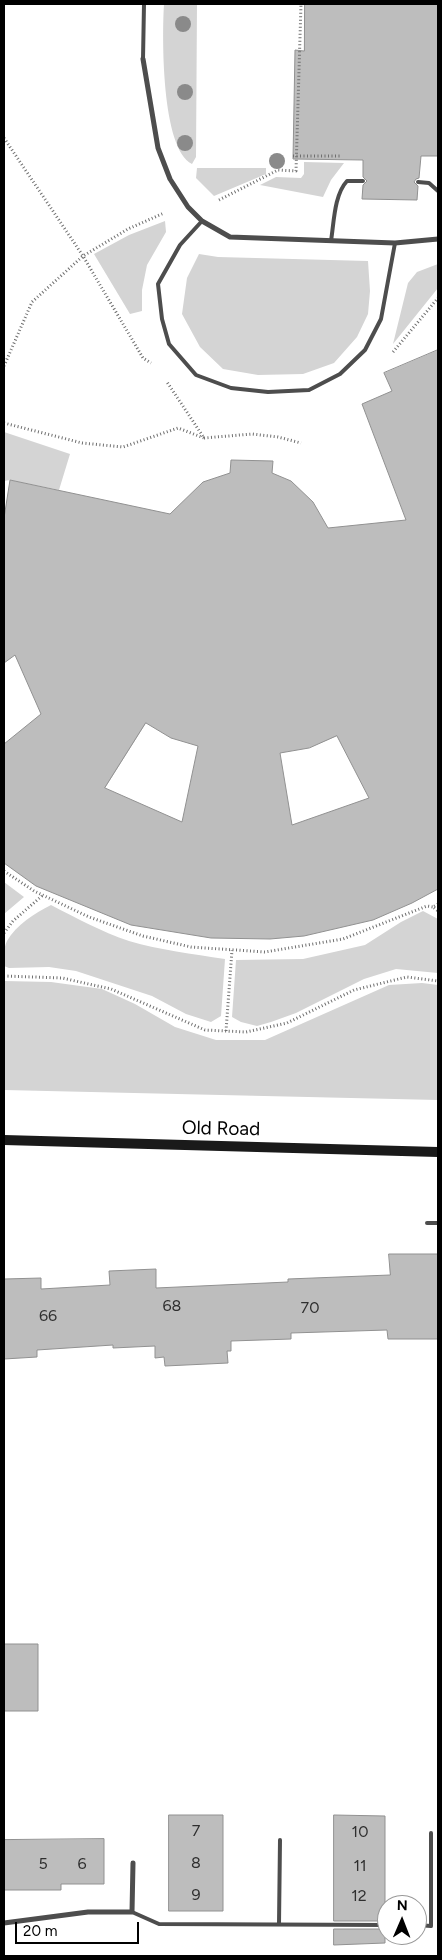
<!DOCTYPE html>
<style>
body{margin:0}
#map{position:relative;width:442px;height:1960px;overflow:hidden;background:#fff;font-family:Figtree,sans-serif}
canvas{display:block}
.frame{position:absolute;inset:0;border:5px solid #000;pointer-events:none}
.north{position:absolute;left:377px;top:1895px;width:50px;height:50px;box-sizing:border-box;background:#fff;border:1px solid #999;border-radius:50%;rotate:1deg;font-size:14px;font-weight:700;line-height:20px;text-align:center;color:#000}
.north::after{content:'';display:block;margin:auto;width:18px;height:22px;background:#000;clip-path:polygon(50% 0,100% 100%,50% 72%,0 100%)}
.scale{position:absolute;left:15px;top:1922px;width:124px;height:22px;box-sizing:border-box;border:2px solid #000;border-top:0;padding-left:6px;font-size:15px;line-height:18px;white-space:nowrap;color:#000;-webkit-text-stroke:4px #fff;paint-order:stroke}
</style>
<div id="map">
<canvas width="442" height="1960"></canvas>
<div class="frame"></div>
<div class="north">N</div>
<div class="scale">20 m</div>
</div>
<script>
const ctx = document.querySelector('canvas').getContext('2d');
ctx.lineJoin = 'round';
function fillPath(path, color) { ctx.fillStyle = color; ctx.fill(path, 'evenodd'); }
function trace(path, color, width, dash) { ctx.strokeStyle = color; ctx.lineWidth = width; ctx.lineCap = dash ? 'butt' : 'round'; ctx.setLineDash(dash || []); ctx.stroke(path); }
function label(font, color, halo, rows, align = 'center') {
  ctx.font = font + ' Figtree,sans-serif'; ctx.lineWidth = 5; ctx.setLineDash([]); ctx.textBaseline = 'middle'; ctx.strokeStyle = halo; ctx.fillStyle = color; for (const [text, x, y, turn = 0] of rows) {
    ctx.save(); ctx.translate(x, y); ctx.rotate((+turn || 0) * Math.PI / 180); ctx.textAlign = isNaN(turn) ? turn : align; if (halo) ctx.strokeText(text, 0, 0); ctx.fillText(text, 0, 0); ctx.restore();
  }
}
const green = new Path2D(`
 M164,4H197L196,157L192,164C161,149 162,35 164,4Z
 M304,162L344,163L331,180L323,197L260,185L276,177L301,178L304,174Z
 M197,168H266V174L214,196L196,178Z
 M165,221L166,232L147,265L142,290V311L130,314L94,254L129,235Z
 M199,254L218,257L368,261L370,291L368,314L357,337L334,363L303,374L258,375L223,369L200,347L182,314L187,278Z
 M438,264V288L393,344L408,283L417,272Z
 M4,432L70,454L59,490L10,480L4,481Z
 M4,882L24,897L4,914Z
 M51,905C76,918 102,932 129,941C160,950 192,954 225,959L221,1016L211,1022L186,1014L152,996L76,971L49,967L9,968L4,966C4,958 3,949 7,941C16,925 35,913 51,905Z
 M423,911L438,919V973L396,969L364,979L296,1013L271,1022L257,1026L241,1022L232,1017L236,960L303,959L365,945L401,922Z
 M4,981L51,982L102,989L135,1004L175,1027L216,1040H265L389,985L422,983L438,985V1100L4,1090Z`);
const building = new Path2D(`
 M305,4H438V156H421L419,178L416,179L414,182L418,186L417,200L362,199L363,185L367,181L363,177V160L293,159L295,50L304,51Z
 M438,350V889L412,903L373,920L304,936L270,939L211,938L131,925L36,886L4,863V744L41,714L15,655L4,663V518L10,480L170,514L203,482L230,473L231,460L273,461L272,473L291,481L313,502L328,528L406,520L362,404L392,391L384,373ZM146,723L171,738L198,746L182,822L105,788ZM337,736L369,798L292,825L280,753L309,748Z
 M389,1254H438V1339H388L387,1330L291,1333V1339L231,1341V1351H227L228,1363L165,1366L164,1357L155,1358V1346L113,1348V1345L37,1350V1357L4,1359V1279L41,1278V1289L110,1285L109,1271L156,1269V1288L288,1282V1279L390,1275Z
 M4,1644H38V1711H4Z
 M169,1815H223V1911H169Z
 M334,1815L385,1816V1921H334Z
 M104,1839V1884H61V1890H4V1840Z
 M334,1929H385V1943L334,1945Z`);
const path = new Path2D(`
 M4,138L83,256L143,358L151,363
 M293,156H341
 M219,200L278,170L296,171L301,4
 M393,352L438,298
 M4,366L32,302L83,256L128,229L164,213
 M4,423L82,443L123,447L178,428L204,438L167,382
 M204,438L252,434L278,437L301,443
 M4,871L34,891L89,917L143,936L191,947L265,952L343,939L427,906L433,907
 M438,904L433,907L438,911
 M4,933L13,921L43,895
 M4,976L62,978L111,989L205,1030L246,1032L287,1023L354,990L407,977L438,981
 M226,1031L232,950`);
const lane = new Path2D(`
 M143,59L144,4
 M418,182L429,183L438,191
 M202,221L180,245L158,284L162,319L169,344L196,375L231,388L268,392L309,390L340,374L365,350L381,319L395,243
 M331,241C334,223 334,195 347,181H363
 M427,1223H438
 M132,1912L159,1924L387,1925
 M279,1924L280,1840
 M417,1925L431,1926V1833`);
const street = new Path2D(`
 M143,59L158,148L170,179L188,207L202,221L230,237L395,243L438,239
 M4,1923L88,1912H132L133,1863`);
const secondary = new Path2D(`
 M4,1140L438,1152`);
const trees = [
 [183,24],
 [185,92],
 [185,143],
 [277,161]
];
const numberNames = [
 ["68",172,1306],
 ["70",310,1308],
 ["66",48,1316],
 ["7",196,1831],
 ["10",360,1832],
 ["8",196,1863],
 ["5",43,1864],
 ["6",82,1864],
 ["11",360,1866],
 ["9",196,1895],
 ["12",359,1896]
];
const streetNames = [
 ["Old Road",221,1129,1]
];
fillPath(green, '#d4d4d4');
fillPath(building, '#bdbdbd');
trace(building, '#919191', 1);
trace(path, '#6f6f6f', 3, [1, 2.5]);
trace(lane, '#4d4d4d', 4);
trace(street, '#4d4d4d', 5);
trace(secondary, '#1a1a1a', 10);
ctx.fillStyle = '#8a8a8a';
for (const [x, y] of trees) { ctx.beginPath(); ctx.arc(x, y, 8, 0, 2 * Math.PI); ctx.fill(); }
label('16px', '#2f2f2f', null, numberNames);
label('19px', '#000', '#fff', streetNames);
</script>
